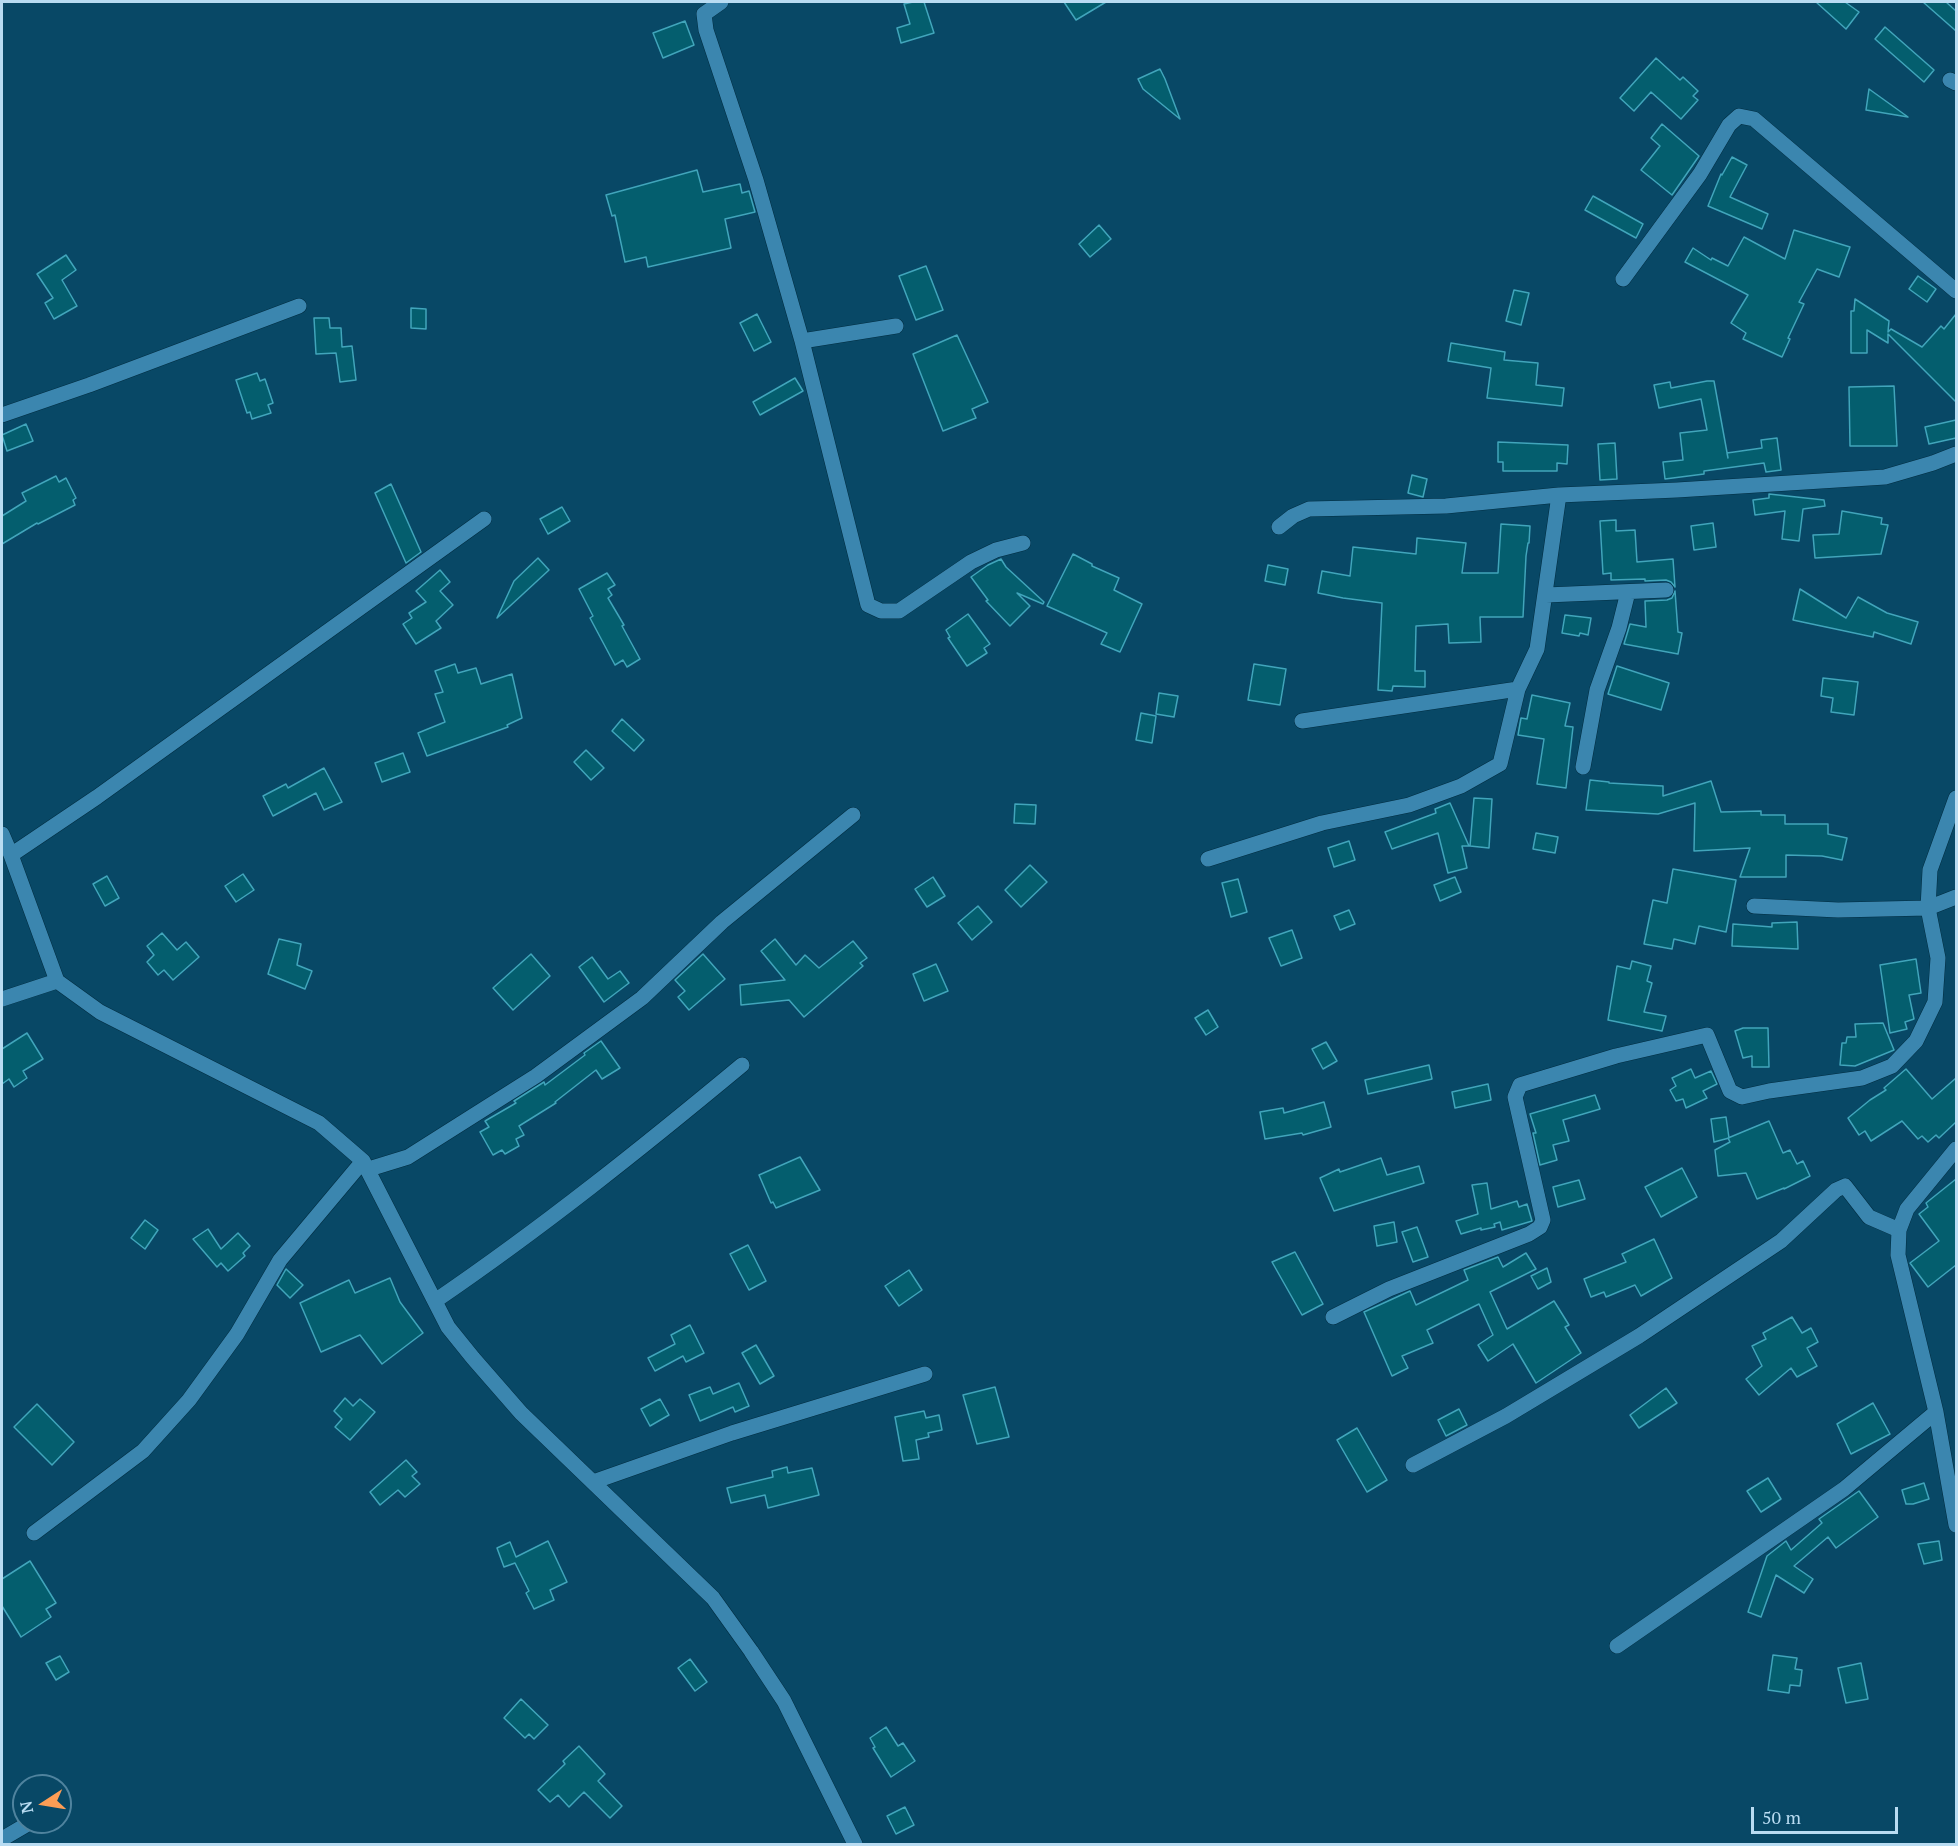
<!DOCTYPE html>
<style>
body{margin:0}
#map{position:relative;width:1958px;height:1846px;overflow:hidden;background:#084866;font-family:"PT Serif",serif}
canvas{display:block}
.frame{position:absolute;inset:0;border:3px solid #b9dcf2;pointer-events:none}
.north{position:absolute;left:12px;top:1774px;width:60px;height:60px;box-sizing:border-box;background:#084866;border:2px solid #4f839e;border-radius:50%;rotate:258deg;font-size:16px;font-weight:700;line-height:24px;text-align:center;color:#b9dcf2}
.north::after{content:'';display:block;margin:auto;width:21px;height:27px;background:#fd9d55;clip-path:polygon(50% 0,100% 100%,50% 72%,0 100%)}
.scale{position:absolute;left:1751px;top:1807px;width:147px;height:27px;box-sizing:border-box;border:3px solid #b9dcf2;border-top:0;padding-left:8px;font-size:18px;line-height:21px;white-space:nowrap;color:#b9dcf2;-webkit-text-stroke:4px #084866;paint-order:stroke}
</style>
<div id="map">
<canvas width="1958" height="1846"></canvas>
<div class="frame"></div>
<div class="north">N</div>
<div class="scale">50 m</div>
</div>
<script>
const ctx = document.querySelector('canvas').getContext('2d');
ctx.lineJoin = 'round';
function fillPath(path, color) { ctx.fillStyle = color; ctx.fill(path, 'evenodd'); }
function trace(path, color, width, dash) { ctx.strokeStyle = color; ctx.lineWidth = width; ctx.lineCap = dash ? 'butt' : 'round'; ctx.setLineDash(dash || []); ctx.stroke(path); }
const building = new Path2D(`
 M913,2H924L934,33L901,43L897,28L910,24L904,4Z
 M1064,2H1106L1076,20Z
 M1816,2H1845L1859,12L1846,29Z
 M1923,2H1946L1956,11V31Z
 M685,21L694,45L663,58L653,33Z
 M1885,27L1934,70L1924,82L1875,39Z
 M1656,58L1680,80L1683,77L1698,91L1693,96L1698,100L1681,119L1651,92L1634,111L1620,98Z
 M1160,69L1165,79L1180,119L1143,89L1138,79Z
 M1869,89L1908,117L1866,110Z
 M1662,124L1699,156L1672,195L1641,170L1660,146L1651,138Z
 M1732,157L1747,165L1730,197L1768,214L1762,229L1708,206L1721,174L1722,175Z
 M697,170L703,192L740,184L742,193L749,191L755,212L725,219L731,248L648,267L646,257L625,262L615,215L612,216L606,195Z
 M1593,196L1643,224L1636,238L1585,210Z
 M1099,225L1111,239L1090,257L1079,244Z
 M1794,230L1850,247L1839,277L1817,269L1799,302L1804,304L1788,338L1790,339L1782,357L1743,339L1746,333L1731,323L1748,295L1685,262L1693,248L1711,260L1712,258L1728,266L1744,237L1785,259Z
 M66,255L76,270L62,280L77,306L54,319L45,303L53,298L37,274Z
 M926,266L943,310L916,320L899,276Z
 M1918,276L1936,289L1927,302L1909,289Z
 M1514,290L1529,293L1521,325L1506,321Z
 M1855,299L1889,321L1888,332L1891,329L1922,347L1941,326L1944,329L1956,314V402L1888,334V343L1867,330V353H1851V311H1854Z
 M411,308L426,309V329L411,328Z
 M757,314L771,342L754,351L740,323Z
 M314,318H329L330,328H341L342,347L352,346L356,380L340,382L336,353L316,354Z
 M957,335L988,402L972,409L976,418L943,431L913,354Z
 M1451,343L1505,352L1504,360L1538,363L1536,385L1564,388L1562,406L1487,398L1491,368L1448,361Z
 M257,373L260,381L265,379L273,403L268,405L271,413L252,419L250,412L247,413L236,380Z
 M795,378L803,391L760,415L753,402Z
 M1707,381H1714L1728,458L1727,453L1762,448L1761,440L1777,438L1781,470L1766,472L1764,463L1704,471V474L1665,479L1663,462L1683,460L1680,433L1707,430L1701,399L1659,408L1654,385L1670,382L1671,388Z
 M1894,386L1897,446H1850L1849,387Z
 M1956,420V438L1929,444L1925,427Z
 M26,424L33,441L7,451L2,435Z
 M1498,442L1568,445L1567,464L1557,463V471H1503V462H1498Z
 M1615,443L1617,479L1600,480L1598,444Z
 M1412,475L1427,479L1423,497L1408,493Z
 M56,476L59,482L66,478L76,498L73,500L75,505L38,524L37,523L2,544V516L26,501L22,493Z
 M391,484L421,552L406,563L375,493Z
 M1769,494L1824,500L1825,506L1803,509L1799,541L1782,539L1785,511L1755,515L1753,500L1769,498Z
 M562,507L570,521L548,534L540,519Z
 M1842,511L1882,518L1881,524L1888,525L1881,554L1815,558L1813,535L1839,534Z
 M1616,520V531L1635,530L1637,562L1673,559L1675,587L1671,582L1666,580L1645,581V579L1611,580V573L1603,574L1600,521Z
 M1713,523L1716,547L1694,550L1691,526Z
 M1501,524L1530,526L1529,543H1528L1526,556L1523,617H1480L1481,642L1449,643L1448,624L1416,626L1415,671H1425V687L1393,686L1392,691L1378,690L1382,603L1343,598L1318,593L1322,571L1350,576L1353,547L1416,554L1417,538L1466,543L1462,573H1498Z
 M1073,554L1092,564V566L1119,578L1114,590L1142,604L1120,652L1101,644L1107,633L1047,606Z
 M538,558L549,570L497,618L514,581Z
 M1001,559L1006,567L1044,602L1043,604L1017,593L1030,606L1010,626L986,601L988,600L971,577L988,565Z
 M1268,565L1288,569L1285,585L1265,581Z
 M440,570L450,582L440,591L453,605L436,621L441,628L416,644L403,624L412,618L409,613L426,602L416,591Z
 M607,573L615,585L608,589L612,595L608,598L624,625L622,626L640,659L627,667L623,660L615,665L590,618L593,616L579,589Z
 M1800,589L1846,618L1858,597L1887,613L1918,622L1911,644L1874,632L1873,637L1793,620Z
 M1675,591L1678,632L1682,633L1678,654L1624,644L1630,624L1646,627L1645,601L1667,600L1672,598Z
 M968,614L990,644L984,648L987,653L967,666L948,638L950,637L946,630Z
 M1565,615L1591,618L1588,635L1580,633L1579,636L1562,633Z
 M455,664L458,673L476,668L481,684L512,674L522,718L507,725L508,727L427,756L418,733L445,722L435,694L443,692L435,671Z
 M1254,664L1286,669L1280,705L1248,700Z
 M1617,666L1669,683L1661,710L1608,694Z
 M1823,678L1858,682L1854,715L1831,712L1833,698L1821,696Z
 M1159,693L1178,696L1174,717L1156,714Z
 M1532,695L1570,703L1565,726L1573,727L1566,788L1537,784L1544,739L1518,735L1521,718L1527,719Z
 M1141,713L1156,716L1152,743L1136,740Z
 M622,719L644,740L634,751L612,731Z
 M586,750L604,768L591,780L574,762Z
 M403,753L410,772L382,782L375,763Z
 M324,768L342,802L324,810L316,793L273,816L263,796L286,784L288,788Z
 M1590,780L1609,782V783L1663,786V796L1711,781L1721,812L1761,811V815H1785V824H1828V834L1847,838L1842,860L1822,856L1786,855V877H1740L1750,848L1694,851L1695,803L1658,814L1586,810Z
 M1474,798L1492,799L1489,848L1470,846Z
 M1450,803L1469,846H1462L1467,868L1448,873L1438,833L1392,849L1385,832L1436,813L1435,809Z
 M1015,804L1036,805L1035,824L1014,823Z
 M1536,833L1558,837L1555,853L1533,849Z
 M1349,841L1355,860L1334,867L1328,848Z
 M1030,865L1047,882L1021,907L1005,890Z
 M1673,869L1736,880L1726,932L1699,926L1695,944L1674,939L1672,949L1644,944L1653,900L1667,903Z
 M243,874L254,890L236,902L225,886Z
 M107,876L119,898L105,906L93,884Z
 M933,877L945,896L927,907L915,889Z
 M1455,877L1461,892L1440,901L1434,885Z
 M1238,879L1247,912L1231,917L1222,883Z
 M978,906L992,922L972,940L958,923Z
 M1349,910L1355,924L1340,930L1334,916Z
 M1797,922L1798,949L1732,946L1733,924L1772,927V923Z
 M1292,930L1302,958L1281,966L1269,938Z
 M162,933L177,950L186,942L199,957L173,980L164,970L158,975L147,962L154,955L147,946Z
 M279,939L301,944L297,965L312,971L305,989L268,974Z
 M775,939L796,965L805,955L819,968L853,941L867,958L860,963L863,966L804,1017L789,1000L741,1005L740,985L785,980L761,951Z
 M531,954L550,976L513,1010L493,988Z
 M703,954L725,979L689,1010L678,997L685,991L675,980Z
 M592,957L608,979L620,971L629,983L604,1002L579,967Z
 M1916,959L1921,993L1909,995L1914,1019L1905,1022L1907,1029L1890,1033L1880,965Z
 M1632,961L1651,966L1647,981L1652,983L1644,1012L1666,1016L1662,1031L1608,1020L1617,966L1630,969Z
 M936,964L948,991L924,1001L913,974Z
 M1208,1010L1218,1027L1206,1035L1195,1018Z
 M1883,1023L1894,1050L1855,1066L1840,1065L1842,1043H1846L1847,1037H1856L1855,1024Z
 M1743,1028H1768L1769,1067H1752V1056L1743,1058L1735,1031Z
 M27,1033L43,1059L23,1071L27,1078L14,1087L9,1079L2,1084V1049Z
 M601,1041L620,1068L602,1079L596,1070L555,1102L556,1103L519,1126L524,1135L516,1139L519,1146L505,1154L502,1150L493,1155L480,1132L489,1127L485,1121L516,1103L514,1101L544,1082L545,1085L585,1055L584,1053Z
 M1326,1042L1337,1061L1323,1069L1312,1049Z
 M1429,1065L1432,1079L1368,1094L1365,1080Z
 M1691,1069L1695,1078L1711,1071L1717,1084L1703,1091L1707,1098L1686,1108L1683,1099L1676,1101L1670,1090L1676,1086L1672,1078Z
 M1906,1069L1932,1099L1956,1078V1122L1939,1138L1936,1135L1928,1142L1922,1136L1918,1139L1902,1121L1871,1141L1865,1131L1859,1135L1848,1118L1870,1100L1886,1090L1884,1088Z
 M1488,1084L1491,1100L1455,1108L1452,1092Z
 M1595,1095L1600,1109L1563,1120L1569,1141L1553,1145L1557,1160L1540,1165L1533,1133H1536L1530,1114Z
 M1324,1102L1331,1127L1303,1135L1302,1133L1265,1139L1260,1112L1283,1108L1284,1113Z
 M1726,1117L1729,1138L1714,1142L1711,1119Z
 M1769,1121L1783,1153L1790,1150L1797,1164L1803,1161L1810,1176L1784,1189V1188L1757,1199L1746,1173L1718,1176L1715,1150L1730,1142L1728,1138Z
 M800,1157L820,1190L776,1208L773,1202L771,1203L759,1175Z
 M1381,1158L1387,1175L1419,1166L1424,1183L1334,1211L1320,1178L1339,1169L1340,1172Z
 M1682,1168L1697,1197L1661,1217L1645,1187Z
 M1956,1179V1265L1928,1287L1910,1263L1939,1241L1919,1214L1928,1207L1926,1203Z
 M1579,1180L1585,1199L1558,1207L1553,1187Z
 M1487,1183L1491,1209L1517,1201L1519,1207L1527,1204L1532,1221L1502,1230L1500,1222L1494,1224L1495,1227L1481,1230V1228L1461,1234L1456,1221L1478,1214L1472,1185Z
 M145,1220L158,1230L145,1249L131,1238Z
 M1394,1222L1397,1242L1377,1246L1374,1226Z
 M1417,1227L1428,1257L1413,1262L1402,1232Z
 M208,1229L221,1249L238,1233L250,1246L243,1253L245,1256L228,1271L221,1263L217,1267L193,1239Z
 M1654,1239L1672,1278L1641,1296L1635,1285L1606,1297L1604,1292L1591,1297L1584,1279L1626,1262L1622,1254Z
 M748,1245L766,1281L749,1290L730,1254Z
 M1295,1252L1323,1304L1302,1315L1272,1262Z
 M1526,1253L1536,1269L1490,1292L1507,1329L1554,1301L1569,1325L1565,1327L1581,1353L1536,1383L1513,1344L1488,1361L1478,1345L1493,1335L1479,1304L1427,1330L1433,1343L1402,1356L1408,1368L1392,1376L1364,1312L1410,1291L1416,1305L1468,1280L1464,1270L1498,1257L1503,1267Z
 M1547,1268L1551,1282L1538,1289L1531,1276Z
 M286,1269L303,1285L290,1298L277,1285Z
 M909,1270L922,1290L899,1306L885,1286Z
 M390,1278L400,1302L423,1333L382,1364L360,1335L321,1352L300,1303L349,1280L355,1293Z
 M1792,1317L1802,1333L1811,1328L1818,1342L1807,1348L1817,1366L1797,1377L1791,1368L1759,1395L1746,1379L1762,1366L1752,1346L1766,1339L1763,1333Z
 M690,1325L704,1353L686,1362L683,1356L655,1371L648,1358L675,1344L671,1335Z
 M756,1345L774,1376L760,1384L742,1353Z
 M739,1383L749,1406L735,1412L733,1407L700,1421L689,1395L710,1387L713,1394Z
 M995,1387L1009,1437L977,1444L963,1395Z
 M1666,1388L1677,1403L1639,1428L1630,1415Z
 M345,1398L353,1406L360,1399L375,1412L350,1440L335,1427L342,1419L334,1411Z
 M660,1399L669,1415L650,1426L641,1409Z
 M1873,1403L1890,1434L1851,1454L1837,1424Z
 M37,1404L74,1442L52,1465L14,1427Z
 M1459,1409L1467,1425L1446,1436L1438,1420Z
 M924,1411L926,1418L939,1415L942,1430L928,1433L929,1437L916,1440L919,1459L903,1461L895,1417Z
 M1357,1428L1387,1480L1367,1492L1337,1440Z
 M406,1460L417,1472L412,1476L420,1484L405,1497L398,1490L380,1505L370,1492Z
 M787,1467L788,1473L812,1468L819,1495L768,1508L765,1495L731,1503L727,1488L773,1477L772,1471Z
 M1768,1478L1781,1499L1761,1512L1747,1491Z
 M1924,1483L1929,1499L1913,1504H1906L1902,1490Z
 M1859,1491L1878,1517L1836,1548L1828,1537L1794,1566L1813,1579L1804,1593L1776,1575L1761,1617L1748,1612L1767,1556L1786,1541L1791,1550L1822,1523L1819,1519Z
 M548,1541L567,1582L550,1590L554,1600L534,1609L526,1593L529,1591L515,1563L504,1567L497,1548L510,1542L516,1557Z
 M1939,1541L1942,1560L1924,1564L1918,1544Z
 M30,1561L56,1603L46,1609L51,1617L21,1637L2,1606V1579Z
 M1773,1655L1797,1658L1795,1669L1802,1670L1800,1686L1790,1685L1789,1693L1768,1690Z
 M60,1656L69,1672L56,1680L46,1663Z
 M690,1659L707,1682L695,1691L678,1668Z
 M1861,1663L1868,1699L1846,1703L1838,1668Z
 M521,1699L548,1725L534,1739L529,1734L525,1738L504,1718Z
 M886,1727L898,1746L903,1743L915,1761L891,1777L873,1748L875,1747L870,1738Z
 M579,1746L605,1774L598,1781L622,1806L610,1818L584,1792L569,1807L558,1795L550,1802L538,1790L565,1764L563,1761Z
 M905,1807L914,1825L896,1834L887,1816Z`);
const minor = new Path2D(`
 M721,2L704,14L706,30L756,180L802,341L868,605L881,611H899L971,562L996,550L1023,543
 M1950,80L1956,83
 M1623,279L1700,174L1729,125L1739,116L1754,119L1956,291
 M802,341L896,326
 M2,415L89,385L299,306
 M1279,527L1293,516L1309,509L1446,506L1559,495L1677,490L1885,477L1933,463L1956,454
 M1546,595L1666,590
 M1302,721L1518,689
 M1583,767L1597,690L1619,628L1628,592
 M2,834L11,855L57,981L100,1012L319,1123L363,1161L448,1327L473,1358L521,1413L713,1598L751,1651L784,1701L855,1844
 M11,855L97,797L484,519
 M1208,859L1322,823L1409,805L1461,786L1500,764L1518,689L1537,649L1559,495
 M1754,906L1838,910L1928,908L1956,897
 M2,999L57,981
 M1956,1149L1907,1209L1899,1230L1898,1255L1936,1412L1956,1525
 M369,1169L408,1157L536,1076L642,998L722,922L853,815
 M435,1301C542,1228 642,1148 742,1065
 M1333,1317L1389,1289L1529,1234L1540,1227L1543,1220L1515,1097L1520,1085L1616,1056L1707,1035L1730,1091L1742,1097L1769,1091L1862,1078L1892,1066L1916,1041L1935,1002L1938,958L1928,908L1930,870L1956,798
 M1413,1465L1506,1416L1639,1336L1781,1241L1836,1190L1845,1186L1869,1217L1899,1230
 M593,1482L732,1433L925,1374
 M34,1533L143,1451L189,1400L237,1334L280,1260L363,1161
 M1617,1646L1844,1489L1936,1412
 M2,1839L31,1822`);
fillPath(building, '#045e6e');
trace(building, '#41a5bb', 1.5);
trace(minor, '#022d41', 16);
trace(minor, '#3b86af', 15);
</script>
